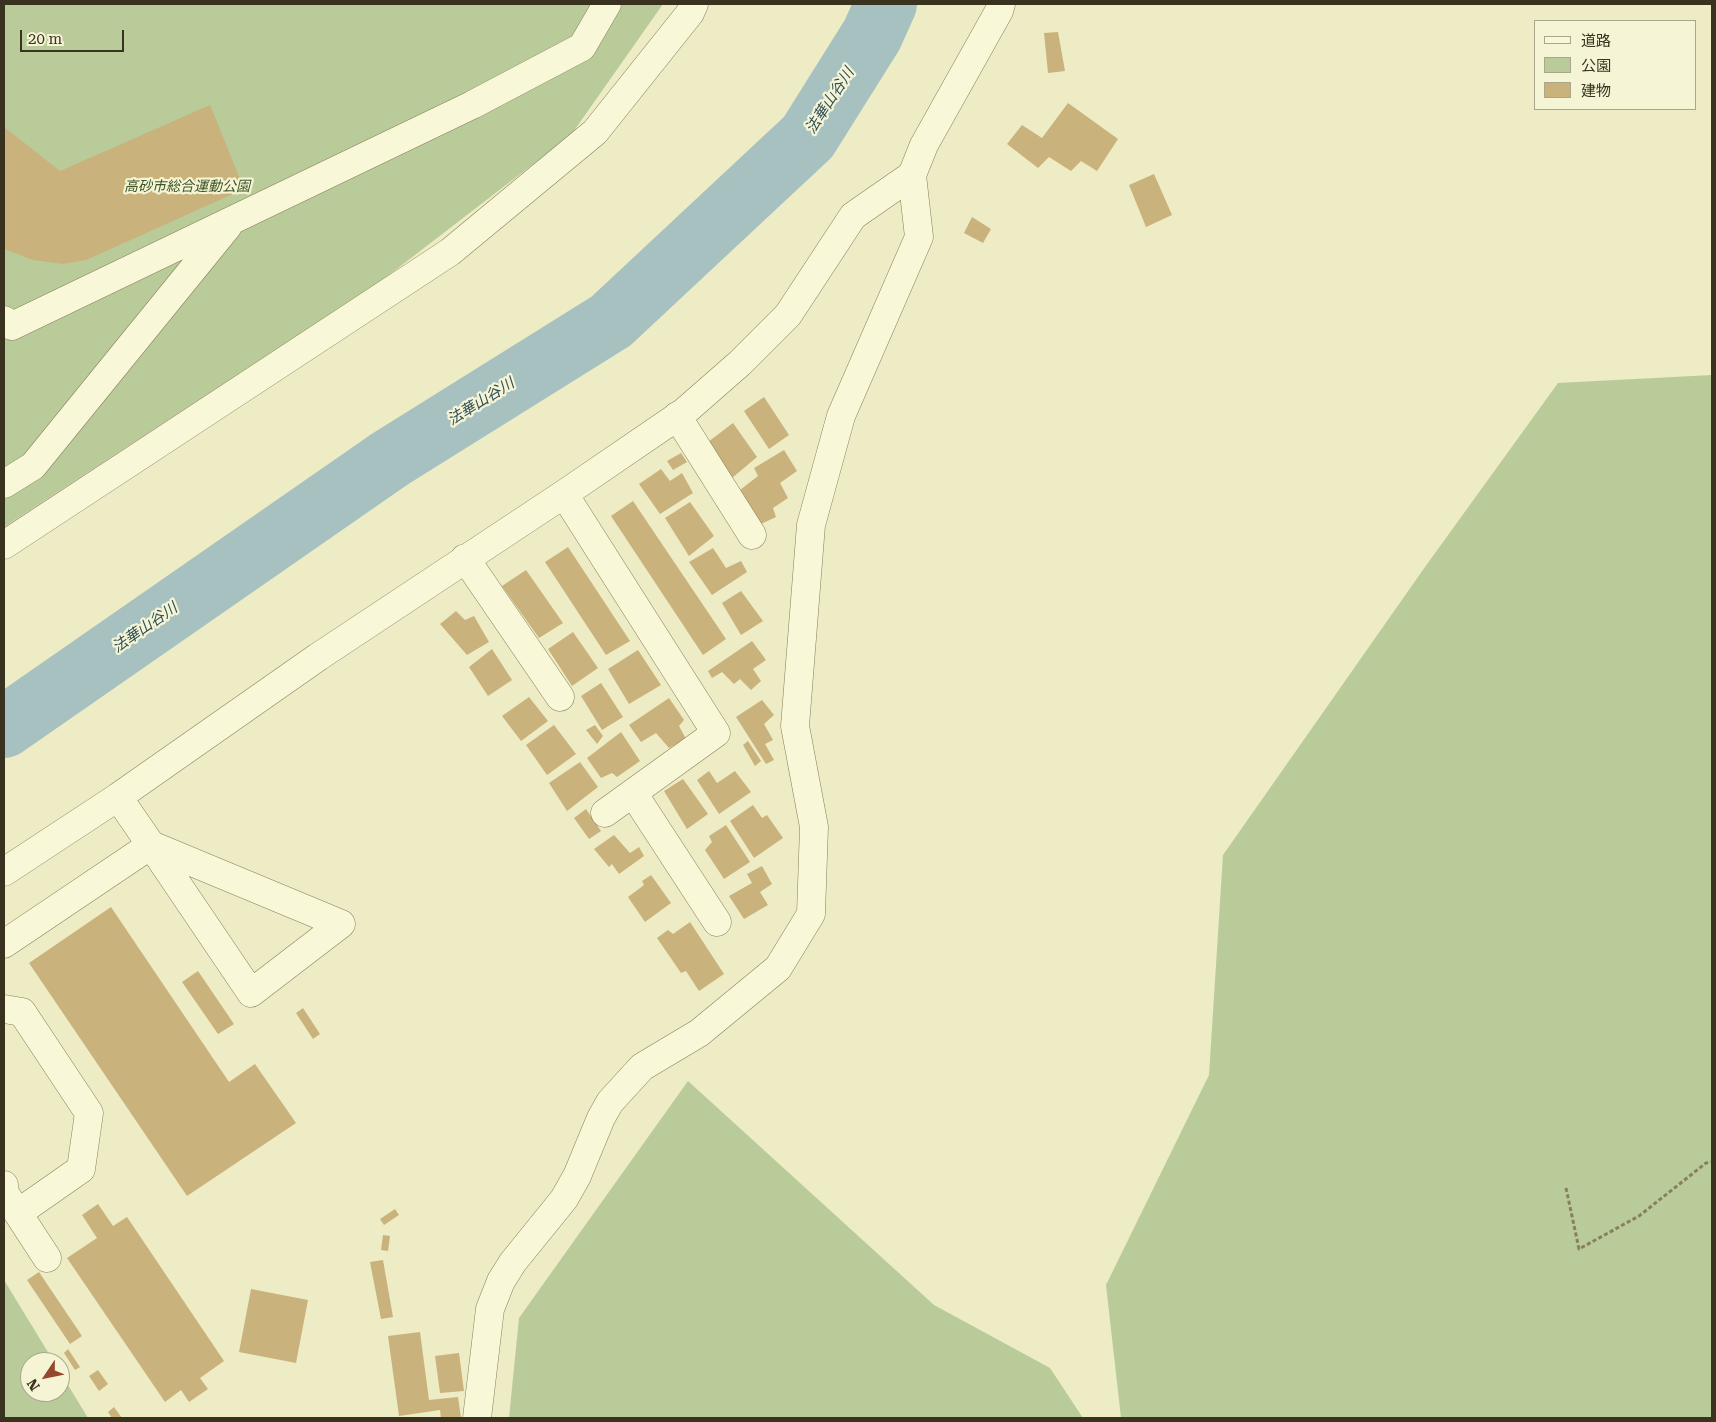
<!DOCTYPE html>
<meta charset="utf-8">
<style>
body{margin:0}
#map{position:relative;width:1716px;height:1422px;overflow:hidden;background:#edecc5;font-family:"Roboto Serif","Noto Sans JP",serif}
canvas{display:block}
.frame{position:absolute;inset:0;border:5px solid #38321f;pointer-events:none}
.legend{position:absolute;left:1534px;top:20px;width:162px;height:90px;box-sizing:border-box;background:#f5f4d5;border:1px solid #a9a68c;margin:0;padding:6px 9px;list-style:none;font-size:15px;color:#38321f}
.legend li{display:flex;align-items:center;gap:10px;height:25px}
.legend b{width:25px;border:1px solid #a9a68c}
.north{position:absolute;left:20px;top:1352px;width:50px;height:50px;box-sizing:border-box;background:#f5f4d5;border:1px solid #a9a68c;border-radius:50%;rotate:236deg;font-size:14px;font-weight:700;line-height:20px;text-align:center;color:#38321f}
.north::after{content:'';display:block;margin:auto;width:18px;height:22px;background:#95482d;clip-path:polygon(50% 0,100% 100%,50% 72%,0 100%)}
.scale{position:absolute;left:20px;top:30px;width:104px;height:22px;box-sizing:border-box;border:2px solid #38321f;border-top:0;padding-left:6px;font-size:15px;line-height:18px;white-space:nowrap;color:#38321f;-webkit-text-stroke:4px #f5f4d5;paint-order:stroke}
</style>
<div id="map">
<canvas width="1716" height="1422"></canvas>
<div class="frame"></div>
<ul class="legend">
<li><b style="height:6px;background:#f8f7d8"></b>道路</li>
<li><b style="height:14px;background:#b8cb99"></b>公園</li>
<li><b style="height:14px;background:#cab27c"></b>建物</li>
</ul>
<div class="north">N</div>
<div class="scale">20 m</div>
</div>
<script>
const ctx = document.querySelector('canvas').getContext('2d');
ctx.lineJoin = 'round';
function fillPath(path, color) { ctx.fillStyle = color; ctx.fill(path, 'evenodd'); }
function trace(path, color, width, dash) { ctx.strokeStyle = color; ctx.lineWidth = width; ctx.lineCap = dash ? 'butt' : 'round'; ctx.setLineDash(dash || []); ctx.stroke(path); }
function label(font, color, halo, rows, align = 'center') {
  ctx.font = font + ' "Roboto Serif","Noto Sans JP",serif'; ctx.lineWidth = 4.5; ctx.setLineDash([]); ctx.textBaseline = 'middle'; ctx.strokeStyle = halo; ctx.fillStyle = color; for (const [text, x, y, turn = 0] of rows) {
    ctx.save(); ctx.translate(x, y); ctx.rotate((+turn || 0) * Math.PI / 180); ctx.textAlign = isNaN(turn) ? turn : align; if (halo) ctx.strokeText(text, 0, 0); ctx.fillText(text, 0, 0); ctx.restore();
  }
}
const green = new Path2D(`
 M4,4H663L571,135L385,278L4,527Z
 M1712,375V1418H1121L1106,1285L1209,1075L1223,855L1425,567L1558,383Z
 M688,1081L934,1305L1050,1368L1083,1418H509L519,1318Z
 M4,1280L54,1362H30V1392H60V1372L88,1418H4Z`);
const river = new Path2D(`
 M4,727L390,459L611,321L808,137L872,35L886,4`);
const building = new Path2D(`
 M1058,32L1065,71L1048,73L1044,33Z
 M1068,103L1118,139L1097,171L1081,161L1071,171L1049,157L1038,168L1007,144L1022,125L1042,138Z
 M210,105L244,189L86,260L63,264L33,260L4,249V127L60,171Z
 M1154,174L1172,215L1146,227L1129,185Z
 M972,217L991,229L983,243L964,233Z
 M764,397L789,435L769,449L744,411Z
 M733,423L757,457L732,478L708,442Z
 M784,450L797,471L780,483L788,498L773,508L776,517L761,524L740,490L758,476L754,468Z
 M681,453L687,462L673,470L667,461Z
 M661,469L670,481L682,473L693,493L660,514L639,484Z
 M633,501L726,639L703,655L611,516Z
 M690,502L714,536L689,556L665,518Z
 M568,547L630,641L606,655L545,562Z
 M713,548L726,568L741,561L747,572L712,595L689,562Z
 M526,570L563,623L539,638L502,586Z
 M741,591L763,621L741,635L722,603Z
 M456,611L465,620L474,616L489,642L467,655L440,624Z
 M573,632L598,668L572,686L548,649Z
 M752,641L766,660L753,669L761,681L751,690L740,679L734,684L722,672L712,678L708,671Z
 M492,649L512,680L488,696L469,667Z
 M638,650L661,685L629,704L608,669Z
 M601,683L623,717L602,730L581,696Z
 M529,697L548,721L521,741L502,716Z
 M669,698L684,720L679,726L686,739L669,748L656,733L641,742L629,725Z
 M762,700L774,715L764,724L773,740L765,744L774,760L766,764L736,717Z
 M554,725L576,754L547,775L526,745Z
 M595,725L603,736L597,744L586,730Z
 M621,732L640,761L617,777L612,773L601,778L587,758Z
 M748,741L761,761L755,766L743,745Z
 M580,762L598,787L567,811L549,783Z
 M709,771L717,783L735,771L751,792L719,814L697,780Z
 M683,779L708,814L687,829L664,791Z
 M753,805L762,818L767,815L783,838L754,858L730,821Z
 M586,809L601,831L589,839L574,818Z
 M726,825L750,862L724,879L705,850L712,842L709,836Z
 M614,835L630,853L639,847L644,856L619,874L612,864L609,867L594,849Z
 M762,866L772,884L760,892L768,905L744,919L729,896L752,883L747,874Z
 M651,875L671,903L645,922L628,897L644,885L642,881Z
 M111,907L229,1082L255,1064L296,1123L187,1196L29,963Z
 M690,922L724,974L699,991L686,971L681,973L657,938L668,930L673,934Z
 M198,971L234,1024L218,1034L182,982Z
 M303,1008L320,1034L313,1039L296,1013Z
 M98,1204L113,1226L127,1217L224,1361L200,1378L208,1389L189,1402L181,1390L165,1402L67,1258L97,1238L82,1215Z
 M395,1209L399,1215L384,1225L380,1219Z
 M383,1235L390,1236L388,1251L381,1250Z
 M383,1260L393,1317L381,1319L370,1262Z
 M39,1272L82,1336L70,1344L27,1280Z
 M251,1289L308,1300L296,1363L239,1352Z
 M420,1332L429,1400L458,1397L461,1418H441L440,1410L399,1416L388,1336Z
 M68,1349L80,1367L75,1370L64,1353Z
 M459,1353L464,1391L440,1393L435,1356Z
 M98,1370L108,1384L99,1391L89,1376Z
 M114,1407L122,1418H112L108,1412Z`);
const path = new Path2D(`
 M1566,1188L1579,1249L1639,1216L1706,1163L1712,1162`);
const minor = new Path2D(`
 M4,320L12,326L472,105L582,47L607,4
 M677,416L752,535
 M4,484L33,466L228,226
 M564,494L716,733L605,813
 M4,545L450,252L595,132L690,13L694,4
 M465,558L560,697
 M633,793L717,922
 M151,845L341,924L251,993Z
 M4,872L118,797L318,657L564,494L684,412L740,363L788,315L853,216L912,175
 M4,944L151,845L118,797
 M4,1009L22,1012L89,1113L81,1169L18,1213
 M4,1185V1192L47,1258
 M477,1418L490,1309L501,1281L513,1262L564,1199L577,1176L601,1118L610,1102L642,1067L699,1033L778,968L811,914L814,827L795,726L811,525L841,416L919,237L912,175L924,145L999,11L1001,4`);
const parkNames = [
 ["高砂市総合運動公園",187,187]
];
const waterNames = [
 ["法華山谷川",830,101,-57],
 ["法華山谷川",481,402,-32],
 ["法華山谷川",145,628,-35]
];
fillPath(green, '#b8cb99');
trace(river, '#a7c1c0', 62);
fillPath(building, '#cab27c');
trace(minor, '#887f5c', 29);
trace(path, '#887f5c', 3, [4, 2.5]);
trace(minor, '#f8f7d8', 28);
label('italic 14px', '#3c5426', '#f5f4d5', parkNames);
label('italic 15px', '#2f4f58', '#f5f4d5', waterNames);
</script>
